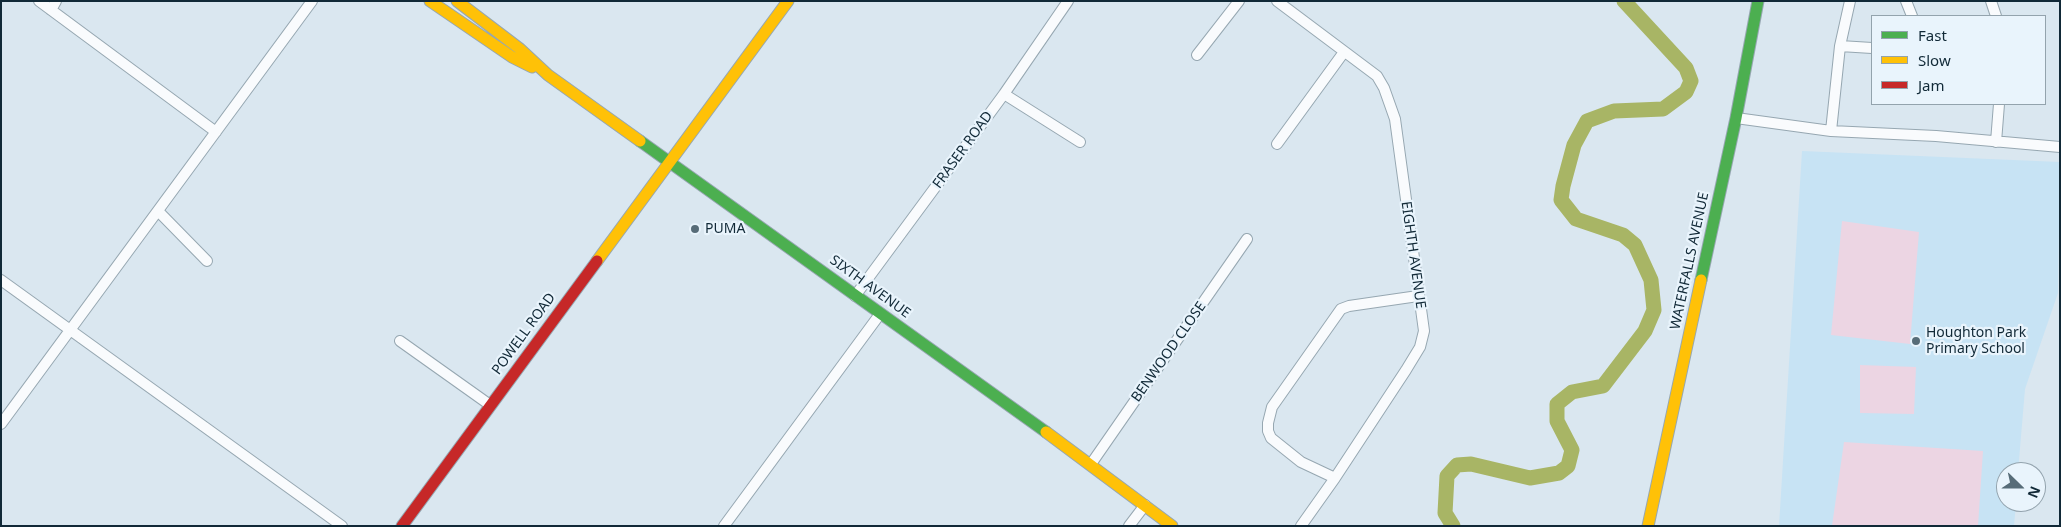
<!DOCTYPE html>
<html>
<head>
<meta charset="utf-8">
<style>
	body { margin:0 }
	#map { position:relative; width:2061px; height:527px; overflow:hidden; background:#dae7f0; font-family:"Noto Sans",sans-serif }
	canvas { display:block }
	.frame { position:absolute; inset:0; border:2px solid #112937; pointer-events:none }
	.legend { position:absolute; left:1871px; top:15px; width:175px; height:90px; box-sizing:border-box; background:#e9f4fc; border:1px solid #93a3ad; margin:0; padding:6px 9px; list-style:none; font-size:15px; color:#112937 }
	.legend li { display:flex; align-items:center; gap:10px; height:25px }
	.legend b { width:25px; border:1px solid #93a3ad }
	.north { position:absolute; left:1996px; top:462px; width:50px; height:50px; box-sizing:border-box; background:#e9f4fc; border:1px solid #93a3ad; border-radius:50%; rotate:112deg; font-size:14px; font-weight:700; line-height:20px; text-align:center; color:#112937 }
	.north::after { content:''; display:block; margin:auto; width:18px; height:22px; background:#576c78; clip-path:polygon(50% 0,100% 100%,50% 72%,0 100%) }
</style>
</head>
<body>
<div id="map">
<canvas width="2061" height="527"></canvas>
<div class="frame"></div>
<ul class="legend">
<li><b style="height:6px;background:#4caf50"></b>Fast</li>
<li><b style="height:6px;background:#ffc107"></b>Slow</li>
<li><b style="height:6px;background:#c62828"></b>Jam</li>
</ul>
<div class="north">N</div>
</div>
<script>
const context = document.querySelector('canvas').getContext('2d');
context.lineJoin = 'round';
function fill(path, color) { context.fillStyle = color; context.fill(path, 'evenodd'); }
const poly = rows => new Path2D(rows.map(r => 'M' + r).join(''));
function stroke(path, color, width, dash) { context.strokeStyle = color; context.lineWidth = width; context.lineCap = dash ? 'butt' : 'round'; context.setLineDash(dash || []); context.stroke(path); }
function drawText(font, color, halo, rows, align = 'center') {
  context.font = font + ' "Noto Sans",sans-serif'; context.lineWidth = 4.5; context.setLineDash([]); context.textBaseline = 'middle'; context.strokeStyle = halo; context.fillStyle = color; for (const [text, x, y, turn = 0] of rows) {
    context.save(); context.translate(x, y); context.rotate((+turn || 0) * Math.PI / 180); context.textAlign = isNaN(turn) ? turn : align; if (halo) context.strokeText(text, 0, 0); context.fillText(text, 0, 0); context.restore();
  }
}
fill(poly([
	[1802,151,2060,162,2058,293,2025,389,2018,472,2006,472,2006,502,2016,502,2014,526,1779,526]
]), '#c7e3f4');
fill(poly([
	[1842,221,1919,232,1910,344,1831,335],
	[1860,365,1916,367,1914,414,1860,413],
	[1844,442,1983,451,1978,526,1832,526]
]), '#ecd5e3');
stroke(poly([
	[1453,526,1445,513,1447,476,1457,465,1471,464,1530,478,1559,473,1568,466,1572,450,1557,421,1557,404,1572,392,1603,386,1645,331,1654,310,1651,280,1635,245,1623,235,1576,219,1561,200,1563,186,1574,145,1587,121,1614,111,1663,109,1686,92,1691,81,1686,68,1624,1]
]), '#a8b565', 15);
const street = poly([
	[39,1,216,132],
	[1277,1,1377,76,1384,88,1395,119,1424,331,1420,347,1406,370,1335,478,1301,526],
	[1906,1,1912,16],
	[1991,1,1996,16],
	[51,10,56,1],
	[1840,46,1872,48],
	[1197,55,1239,1],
	[1004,94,1080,142],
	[1736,118,1831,131,1936,136,2060,147],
	[1831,131,1840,46,1850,1],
	[1996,142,1999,104],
	[1277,144,1344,52],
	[158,211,207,261],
	[1,280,342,526],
	[855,296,1004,94,1068,1],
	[400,341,490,405],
	[1,424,312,1],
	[1091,464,1247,239],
	[1335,478,1301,462,1271,438,1268,431,1268,423,1272,407,1341,309,1349,306,1418,296],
	[724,526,880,314],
	[1129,526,1145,505]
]);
const fast = poly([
	[640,141,1046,432],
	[1701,280,1736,118,1758,1]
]);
const slow = poly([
	[430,1,512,57,532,67],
	[457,1,520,49,548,75,640,141],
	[597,261,788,1],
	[1046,432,1172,526],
	[1648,526,1701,280]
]);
const jam = poly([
	[402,526,597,261]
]);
stroke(street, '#96a7b1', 12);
stroke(fast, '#96a7b1', 13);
stroke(slow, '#96a7b1', 13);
stroke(jam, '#96a7b1', 13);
stroke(street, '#f9fbfd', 10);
stroke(fast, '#4caf50', 11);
stroke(slow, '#ffc107', 11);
stroke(jam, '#c62828', 11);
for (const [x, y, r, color] of [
	[695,229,5,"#576c78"],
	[1916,341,5,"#576c78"]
]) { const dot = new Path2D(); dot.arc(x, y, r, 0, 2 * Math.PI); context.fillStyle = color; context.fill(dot); stroke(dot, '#e9f4fc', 2); }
drawText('14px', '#112937', '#e9f4fc', [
	["FRASER ROAD",963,150,-54],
	["EIGHTH AVENUE",1413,255,82],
	["WATERFALLS AVENUE",1690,261,-78],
	["SIXTH AVENUE",870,287,36],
	["POWELL ROAD",524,334,-54],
	["BENWOOD CLOSE",1169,352,-55]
]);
drawText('14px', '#112937', '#e9f4fc', [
	["PUMA",705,229],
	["Houghton Park",1926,333],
	["Primary School",1926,349]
], 'left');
</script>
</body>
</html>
